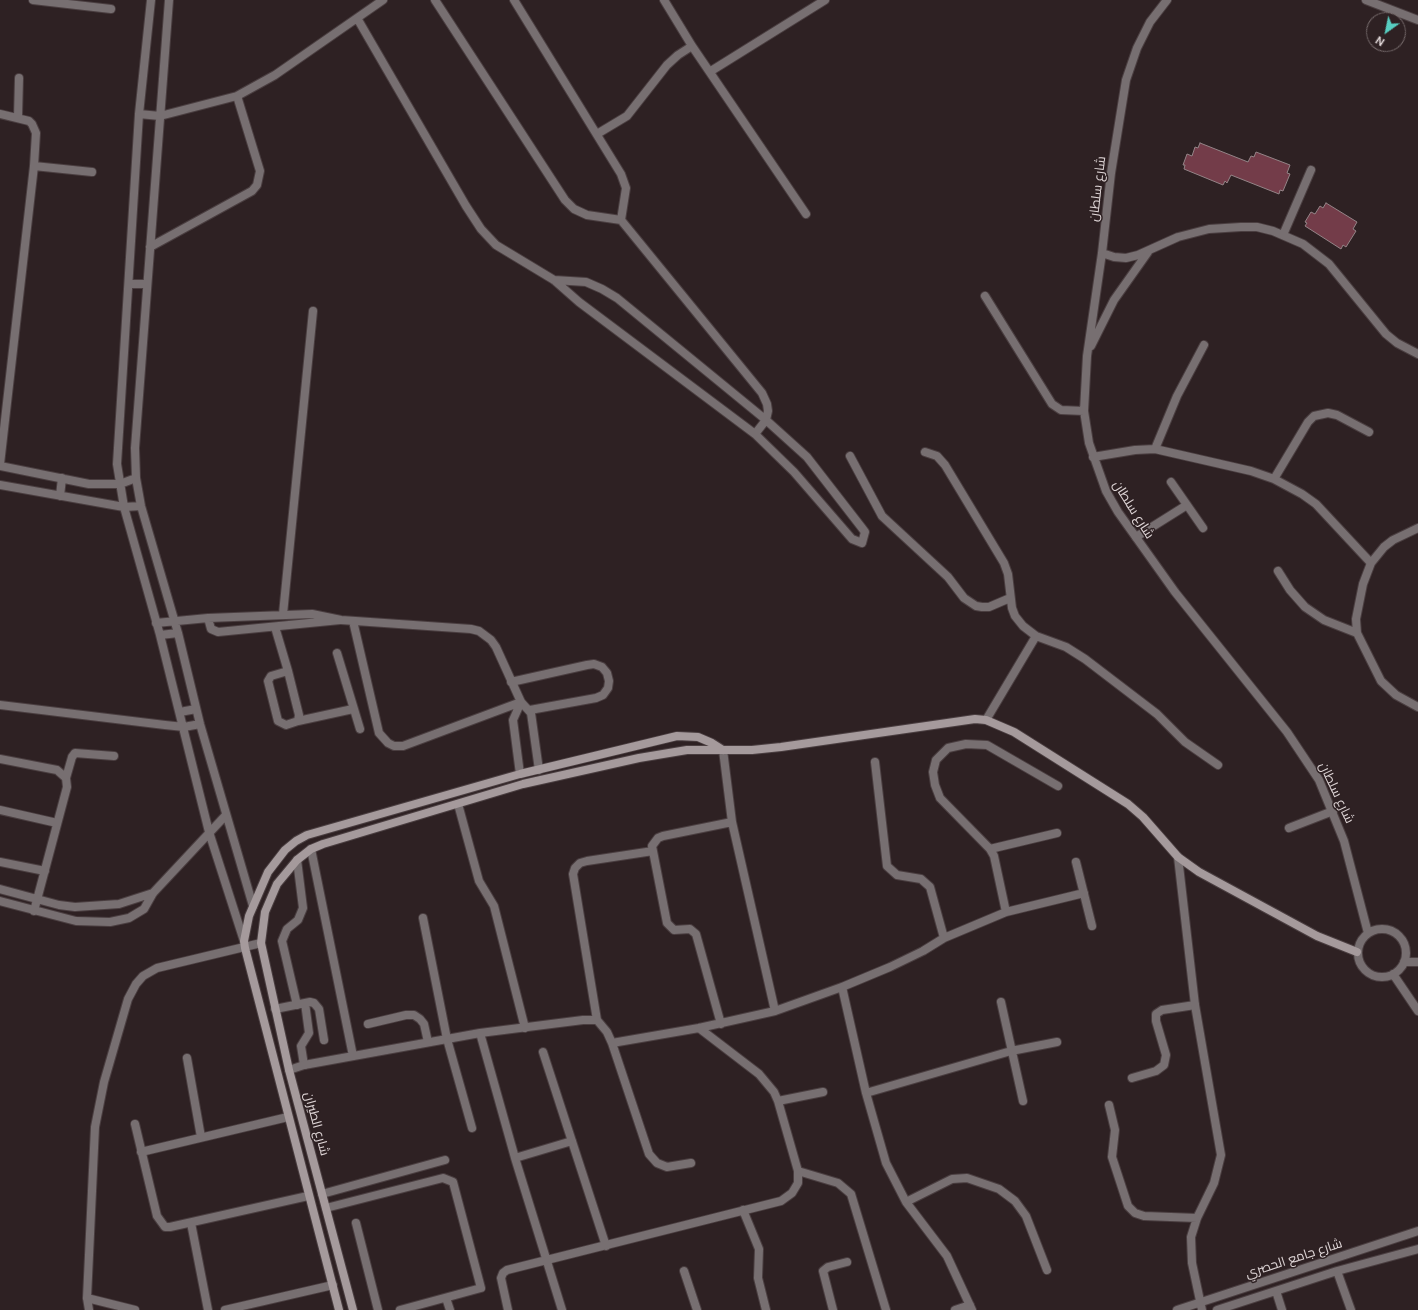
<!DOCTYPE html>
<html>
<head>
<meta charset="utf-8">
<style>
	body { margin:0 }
	#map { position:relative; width:1418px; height:1310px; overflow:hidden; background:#2e2123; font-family:"DM Sans",sans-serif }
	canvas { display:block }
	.north { position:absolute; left:1366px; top:12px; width:40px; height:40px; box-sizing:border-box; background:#2e2123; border:1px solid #756a6b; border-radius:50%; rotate:213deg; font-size:11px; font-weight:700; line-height:16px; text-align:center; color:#e0d7d8 }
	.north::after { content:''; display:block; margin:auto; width:14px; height:18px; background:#57cec1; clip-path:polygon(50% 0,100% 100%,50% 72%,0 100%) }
</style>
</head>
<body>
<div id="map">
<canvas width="1418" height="1310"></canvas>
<div class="north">N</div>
</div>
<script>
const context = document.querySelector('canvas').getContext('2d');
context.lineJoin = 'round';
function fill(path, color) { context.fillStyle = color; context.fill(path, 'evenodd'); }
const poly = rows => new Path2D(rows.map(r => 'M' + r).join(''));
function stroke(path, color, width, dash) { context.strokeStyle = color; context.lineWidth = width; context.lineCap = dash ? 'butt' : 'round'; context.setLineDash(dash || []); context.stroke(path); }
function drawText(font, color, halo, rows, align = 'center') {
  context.font = font + ' "DM Sans",Cairo,sans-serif'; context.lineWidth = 3; context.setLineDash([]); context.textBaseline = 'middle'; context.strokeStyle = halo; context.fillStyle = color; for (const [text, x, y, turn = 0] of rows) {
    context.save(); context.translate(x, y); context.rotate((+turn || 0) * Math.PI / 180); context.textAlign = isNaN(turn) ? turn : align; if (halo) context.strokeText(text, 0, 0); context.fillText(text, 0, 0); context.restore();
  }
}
const building = poly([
	[1200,143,1248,162,1251,156,1254,157,1256,152,1290,165,1287,173,1290,174,1283,191,1280,190,1279,194,1231,175,1227,183,1225,181,1223,185,1184,169,1185,165,1183,165,1187,154,1192,156,1195,147,1198,148,1200,143],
	[1326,203,1357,222,1353,229,1356,231,1346,247,1343,245,1341,249,1305,226,1307,223,1305,222,1311,212,1315,214,1320,206,1323,208,1326,203]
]);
fill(building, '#733c49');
stroke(building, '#948487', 1);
const lane = poly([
	[33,0,111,9],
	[151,0,139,114,117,464,124,507,160,635,209,832,244,941],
	[169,0,135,448,136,478,141,506,178,633,200,724,253,906],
	[435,0,565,200,574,209,587,215,621,220,762,393,767,404,768,411,766,420,755,434],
	[514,0,621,174,626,188,621,220],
	[664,0,692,46,806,214],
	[357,18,466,206,481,229,496,245,554,280,579,302,755,434,794,472,852,539,862,543,865,532,862,528,807,457,766,420,617,298,602,289,586,282,554,280],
	[711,71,825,0],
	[0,114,29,121,32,124,36,133,34,166,0,464],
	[139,114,160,116,237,96,275,75,383,0],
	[18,117,19,78],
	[597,134,627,116,667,65,678,55,692,46],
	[34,166,92,172],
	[150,247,252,191,257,185,260,171,237,96],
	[129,284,147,284],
	[0,466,89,484,120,484,136,478],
	[1171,482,1203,528],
	[0,485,124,507,141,506],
	[60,496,62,478],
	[1136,537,1187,505],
	[283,614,313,311],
	[208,618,211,629,218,632,340,620],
	[353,621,379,733,388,743,394,746,403,746,521,702],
	[156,623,208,618,312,614,341,620,471,629,479,631,491,640,496,647,521,702,531,713,539,770],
	[275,627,288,671,299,715,298,721,286,725,278,721,268,681,271,676,288,671],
	[160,635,178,633],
	[337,653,360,729],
	[511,682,587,665,594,664,602,667,607,673,609,681,608,688,603,695,596,698,530,710],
	[0,705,165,725,184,727,200,724],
	[180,712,196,709],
	[298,721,353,709],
	[0,759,57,770,66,778,67,787,34,911],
	[520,774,513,720,521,702],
	[66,778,72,757,75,753,114,756],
	[0,810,57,823],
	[1289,828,1333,811],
	[297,860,303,908,298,920,287,929,282,941,297,1005],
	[0,862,45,871],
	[0,889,59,905,75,907,119,904,153,893],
	[0,901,76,921,110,922,129,918,144,909,153,893,226,815],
	[275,1009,310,1002,314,1003,319,1009,324,1040],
	[368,1024,406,1015,414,1015,420,1019,424,1024,428,1042],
	[304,1065,301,1046,309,1033,305,1003],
	[1132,1078,1156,1071,1164,1065,1166,1055,1156,1021,1156,1014,1162,1010,1195,1005],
	[322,1194,445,1160],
	[326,1208,443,1178,453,1182,481,1288,400,1310],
	[356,1223,378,1310],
	[446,1298,450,1310]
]);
const street = poly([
	[1167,0,1150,22,1137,48,1126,80,1111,173,1102,253,1087,356,1084,411,1089,443,1106,491,1118,512,1175,592,1287,732,1319,780,1344,841,1368,933],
	[1366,0,1418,20],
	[1283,235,1311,170],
	[1102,253,1114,257,1126,258,1138,255,1178,237,1209,229,1241,227,1257,227,1273,231,1303,244,1329,264,1386,334,1397,343,1418,354],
	[985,296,1052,404,1061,410,1084,411],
	[1091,346,1114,300,1148,252],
	[1155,449,1177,396,1204,345],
	[925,452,937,456,945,465,1004,563,1008,574,1012,608,1015,616,1023,626,1036,636,1066,647,1085,659,1157,714,1185,742,1218,765],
	[850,456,882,516,948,577,964,598,976,606,982,607,989,607,1010,598],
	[1093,457,1135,450,1155,449,1251,471,1274,479,1302,494,1316,504,1371,563],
	[1274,479,1308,422,1314,416,1328,413,1337,415,1369,432],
	[1418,528,1393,540,1384,547,1371,563,1363,584,1356,619,1357,633,1381,681,1396,695,1418,707],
	[1278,571,1290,590,1305,607,1324,620,1357,633],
	[986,720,1036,636],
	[723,750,732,822,775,1011],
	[875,762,887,866,897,875,921,879,930,887,944,938],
	[458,804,479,881,494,906,525,1028],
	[311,849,353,1056],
	[990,849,1057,833],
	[1178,857,1195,1005,1221,1155,1214,1183,1197,1218,1191,1237,1192,1263,1202,1310],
	[1076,862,1092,926],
	[1006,912,994,856,990,849,940,798,935,785,933,772,936,760,948,748,966,744,987,745,1058,786],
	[423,918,447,1039,472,1128],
	'1358 953a24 24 0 1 1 48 0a24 24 0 1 1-48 0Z',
	[1404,962,1418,962],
	[1393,974,1418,1011],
	[842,987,866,1093,886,1163,906,1202,947,1256,972,1310],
	[1001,1002,1023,1101],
	[597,1020,573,874,575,868,580,863,587,861,653,851],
	[721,1024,696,934,690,929,674,930,667,923,652,846,658,838,663,836,732,822],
	[480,1033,515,1158,562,1310],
	[612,1043,699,1028,775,1011,842,987,890,967,923,951,944,938,1006,912,1084,893],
	[543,1052,606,1246],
	[187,1058,201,1137],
	[289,1070,304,1065,480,1033,583,1020,597,1020,607,1032,612,1043,649,1154,657,1163,667,1167,691,1163],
	[866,1093,1011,1051,1057,1042],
	[778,1101,823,1092],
	[1109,1105,1115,1130,1112,1157,1128,1206,1135,1213,1144,1216,1197,1218],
	[135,1124,157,1216,165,1227,170,1227,308,1196],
	[141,1152,288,1117],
	[515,1158,572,1141],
	[798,1171,838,1183,851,1194,886,1310],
	[906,1202,952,1179,967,1178,999,1189,1015,1201,1026,1216,1047,1270],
	[743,1210,759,1249,758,1278,766,1310],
	[191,1223,208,1310],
	[684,1271,697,1310],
	[1337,1271,1351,1310],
	[1276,1291,1282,1310],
	[87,1298,135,1310],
	[89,1310,87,1298,95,1127,104,1082,128,999,136,984,143,976,157,968,261,943],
	[225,1310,333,1285],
	[508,1310,501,1278,503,1273,507,1270,781,1201,792,1193,798,1183,798,1171,778,1101,774,1092,759,1074,699,1028],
	[833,1310,823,1271,828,1267,847,1262],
	[955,1310,970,1305],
	[1177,1310,1418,1231],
	[1217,1310,1337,1271,1418,1249]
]);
const secondary = poly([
	[339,1310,245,948,244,941,249,916,268,872,285,850,296,841,307,835,520,774,677,736,698,737,712,743,723,750],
	[353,1310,289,1070,261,943,265,912,277,884,297,860,311,849,323,844,523,784,639,758,687,750,752,750,781,747,975,719,986,720,1014,732,1128,804,1143,817,1178,857,1199,872,1317,936,1357,952]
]);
stroke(lane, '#4a3e40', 10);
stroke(street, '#4a3e40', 10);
stroke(secondary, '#4a3e40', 10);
stroke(lane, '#776f71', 8);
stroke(street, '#776f71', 8);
stroke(secondary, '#a59a9c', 8);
drawText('13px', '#e0d7d8', '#2e2123', [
	["شارع سلطان",1098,189,-83],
	["شارع سلطان",1133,510,58],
	["شارع سلطان",1336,793,65],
	["شارع الطيران",316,1124,75],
	["شارع جامع الحصري",1294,1259,-18]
]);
</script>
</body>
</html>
